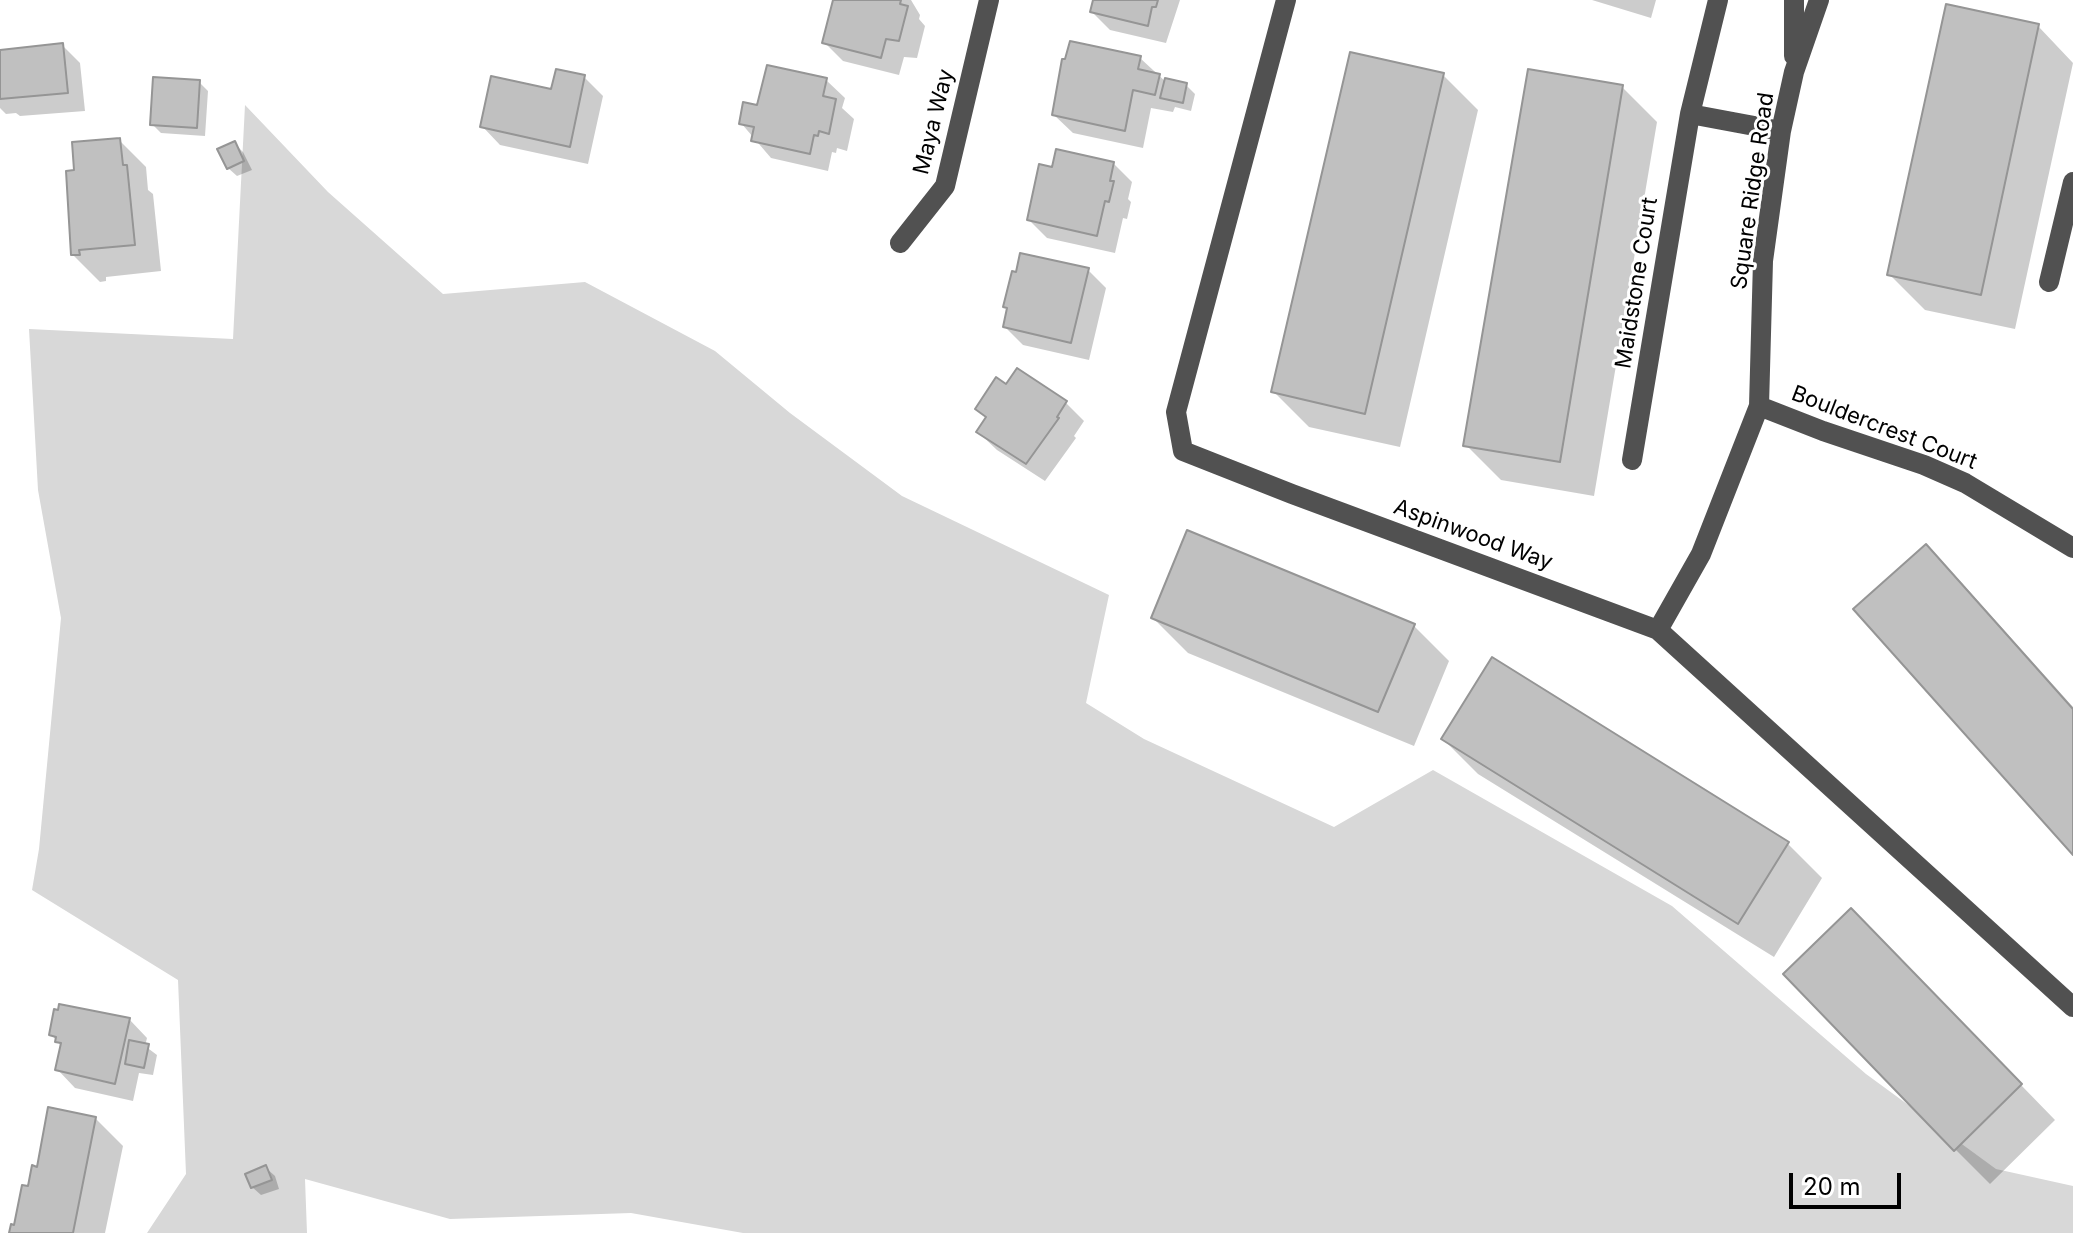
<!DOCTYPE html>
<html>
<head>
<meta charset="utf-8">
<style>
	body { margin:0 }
	#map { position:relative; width:2073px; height:1233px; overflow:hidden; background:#fff; font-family:Inter,sans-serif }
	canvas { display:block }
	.scale { position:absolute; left:1789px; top:1173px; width:112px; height:36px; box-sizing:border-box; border:4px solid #000; border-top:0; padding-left:10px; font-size:24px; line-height:28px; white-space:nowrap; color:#000; -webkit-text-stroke:6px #fff; paint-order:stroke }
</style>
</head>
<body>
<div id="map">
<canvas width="2073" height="1233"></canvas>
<div class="scale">20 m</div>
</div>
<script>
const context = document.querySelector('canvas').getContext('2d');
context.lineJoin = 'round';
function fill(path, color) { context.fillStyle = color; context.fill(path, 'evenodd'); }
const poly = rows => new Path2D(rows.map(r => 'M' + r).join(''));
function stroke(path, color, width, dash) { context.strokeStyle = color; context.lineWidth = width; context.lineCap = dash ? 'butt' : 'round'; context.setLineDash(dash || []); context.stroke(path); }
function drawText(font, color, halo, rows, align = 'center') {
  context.font = font + ' Inter,sans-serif'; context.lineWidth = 6; context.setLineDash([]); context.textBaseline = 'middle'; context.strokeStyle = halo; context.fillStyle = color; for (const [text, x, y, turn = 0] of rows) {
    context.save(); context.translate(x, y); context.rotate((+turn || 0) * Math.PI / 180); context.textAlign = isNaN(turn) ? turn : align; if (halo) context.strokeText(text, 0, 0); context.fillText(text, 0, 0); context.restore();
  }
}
fill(poly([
	[245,105,328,192,443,294,585,282,715,351,790,413,902,496,1109,595,1086,703,1144,739,1334,827,1433,770,1672,906,1866,1074,1996,1169,2073,1186,2073,1233,743,1233,631,1213,450,1219,305,1179,307,1233,147,1233,186,1174,178,980,32,890,39,849,61,618,38,490,29,329,233,339]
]), '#d8d8d8');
fill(poly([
	[835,0,911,0,920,15,919,19,925,26,917,58,904,57,899,75,843,61,824,42],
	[1093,0,1180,0,1166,43,1110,30,1092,12],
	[1592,0,1656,0,1651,18],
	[2038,26,2073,63,2015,329,1925,310,1890,275],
	[62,45,80,63,85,111,20,116,16,113,6,114,0,108,0,52],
	[1140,58,1166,82,1186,85,1195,94,1191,111,1175,107,1173,112,1151,108,1143,148,1073,133,1054,115],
	[1443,75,1478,110,1400,447,1309,427,1274,392],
	[584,77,603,96,588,164,500,145,482,126],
	[826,80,845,98,842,108,854,119,847,151,837,148,836,153,832,152,828,171,771,158,741,123,759,107],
	[199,82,208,91,205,136,161,133,152,124],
	[1622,87,1657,122,1594,496,1501,480,1466,445],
	[119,140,146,167,148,190,153,194,161,271,106,277,106,281,100,282,73,255,77,172],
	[234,143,243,152,252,170,237,176,228,168],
	[1113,163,1132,182,1128,199,1131,202,1127,219,1123,218,1115,253,1047,238,1029,220,1054,170],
	[1088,270,1106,288,1089,360,1023,345,1005,327],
	[1007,387,1066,403,1084,421,1074,436,1076,438,1045,481,997,450,978,432],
	[1926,547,1961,582,2073,707,2073,852],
	[1153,618,1414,626,1449,661,1414,746,1188,653],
	[1443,739,1787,843,1822,878,1774,957,1478,774],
	[1886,946,2055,1120,1990,1184,1955,1149],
	[129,1019,147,1038,145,1046,157,1055,153,1075,139,1073,133,1101,75,1088,57,1069,62,1047,51,1034],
	[95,1118,123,1146,105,1233,11,1233,16,1227,38,1169],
	[266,1168,275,1176,279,1189,261,1195,252,1187]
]), '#0003');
const building = poly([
	[833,0,901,0,900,4,908,6,899,41,886,39,881,58,822,43,833,0],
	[1093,0,1158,0,1156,7,1152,7,1148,26,1090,12,1093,0],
	[1946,4,2039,24,1981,295,1887,275,1946,4],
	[1070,41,1141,56,1138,69,1160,74,1155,95,1133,90,1125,131,1052,115,1062,59,1065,59,1070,41],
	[63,43,68,93,0,99,0,50,63,43],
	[1350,52,1444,73,1365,414,1271,392,1350,52],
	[767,65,827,78,823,96,836,99,829,134,819,131,818,136,814,135,810,154,751,141,754,127,739,124,743,102,757,105,767,65],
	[556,69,585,75,570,147,480,127,491,76,551,89,556,69],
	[1528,69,1623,85,1560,462,1463,446,1528,69],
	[153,77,200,80,197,128,150,125,153,77],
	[1165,78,1187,83,1183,103,1160,98,1165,78],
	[120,138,123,165,127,165,135,245,79,250,80,255,71,255,66,171,74,170,72,142,120,138],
	[235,141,244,161,227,169,217,149,235,141],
	[1056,149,1114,162,1110,181,1114,181,1109,202,1105,201,1097,236,1027,220,1039,164,1052,167,1056,149],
	[1020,253,1089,268,1071,343,1003,327,1007,308,1003,307,1012,271,1016,272,1020,253],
	[1017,368,1067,401,1057,417,1059,418,1026,464,976,432,986,417,975,409,996,377,1006,384,1017,368],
	[1187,530,1415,624,1378,712,1151,618,1187,530],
	[1926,544,2073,709,2073,855,1853,609,1926,544],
	[1492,657,1789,842,1738,924,1441,739,1492,657],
	[1851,908,2022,1084,1954,1151,1783,974,1851,908],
	[59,1004,130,1018,115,1084,55,1070,61,1043,55,1042,56,1037,49,1035,54,1009,58,1010,59,1004],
	[129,1040,149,1044,144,1068,125,1064,129,1040],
	[48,1107,96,1117,73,1233,9,1233,11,1224,14,1225,22,1185,28,1186,32,1165,37,1167,48,1107],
	[266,1165,272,1180,251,1188,245,1174,266,1165]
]);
fill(building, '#c0c0c0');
stroke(building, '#959595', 2);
stroke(poly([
	[1286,0,1176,412,1183,451,1292,494,1658,630,2073,1007],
	[1794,56,1794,0],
	[1690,114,1781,131],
	[900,243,945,186,989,0],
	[2049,282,2073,182],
	[1759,406,1823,431,1924,465,1965,483,2073,548],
	[1632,460,1690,114,1718,0],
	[1658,630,1701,554,1759,406,1763,261,1781,131,1794,72,1819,0]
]), '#515151', 20);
drawText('22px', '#000', '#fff', [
	["Maya Way",934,122,-76],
	["Square Ridge Road",1753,191,-82],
	["Maidstone Court",1637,283,-81],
	["Bouldercrest Court",1884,428,21],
	["Aspinwood Way",1473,535,20]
]);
</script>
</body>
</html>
